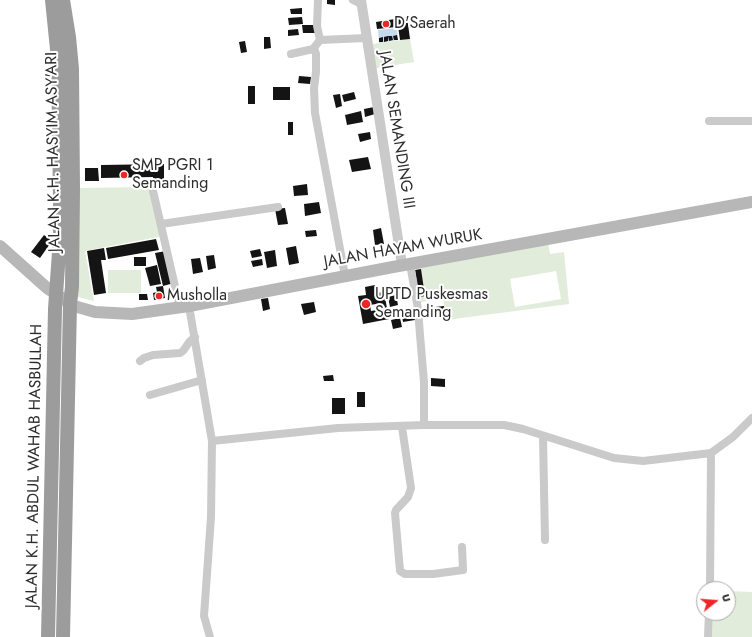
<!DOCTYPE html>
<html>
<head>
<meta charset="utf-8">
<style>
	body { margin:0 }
	#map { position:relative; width:752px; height:637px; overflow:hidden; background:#fff; font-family:Jost,sans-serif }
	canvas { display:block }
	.north { position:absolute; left:696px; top:581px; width:40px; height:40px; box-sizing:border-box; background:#fff; border:1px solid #ababab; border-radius:50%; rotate:73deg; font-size:11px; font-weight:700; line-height:16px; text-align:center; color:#2d2d2d }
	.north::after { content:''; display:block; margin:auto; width:14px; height:18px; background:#ee2625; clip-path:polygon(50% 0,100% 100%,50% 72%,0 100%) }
</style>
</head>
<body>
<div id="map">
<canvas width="752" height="637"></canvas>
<div class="north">U</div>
</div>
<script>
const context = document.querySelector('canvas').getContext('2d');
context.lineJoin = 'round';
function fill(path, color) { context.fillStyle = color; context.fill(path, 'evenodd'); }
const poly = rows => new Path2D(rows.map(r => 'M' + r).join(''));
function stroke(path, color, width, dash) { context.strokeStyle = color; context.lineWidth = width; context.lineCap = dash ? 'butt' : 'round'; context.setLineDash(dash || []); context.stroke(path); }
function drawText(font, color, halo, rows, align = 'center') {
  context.font = font + ' Jost,sans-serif'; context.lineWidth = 4; context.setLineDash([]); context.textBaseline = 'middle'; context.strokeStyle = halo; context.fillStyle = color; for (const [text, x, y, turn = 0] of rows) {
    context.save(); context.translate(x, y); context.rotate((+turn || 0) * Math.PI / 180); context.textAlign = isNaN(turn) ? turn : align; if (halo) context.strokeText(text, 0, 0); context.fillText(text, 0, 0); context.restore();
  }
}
fill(poly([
	[410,39,414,62,376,68,372,44],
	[150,187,163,236,85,251,94,301,78,297,79,188],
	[548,242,550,254,564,252,569,304,446,320,443,299,421,302,416,265],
	[556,271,561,299,515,307,510,279],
	[108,270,141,270,141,293,108,293],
	[728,591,752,592,752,637,712,637,713,613,728,613]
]), '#e2ecda');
fill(poly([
	[397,28,398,40,379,43,378,30]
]), '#c5daed');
fill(poly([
	[327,0,335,0,335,5,327,4],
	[302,8,302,14,291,14,290,9],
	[302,17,303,24,289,25,288,18],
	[407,17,410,39,400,40,397,19],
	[395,19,396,27,377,29,376,22],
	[302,25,314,25,315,33,303,33],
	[298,29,299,35,288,36,288,30],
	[397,35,398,40,394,40,393,36],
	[388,36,392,36,393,40,389,41],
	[388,36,388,41,384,42,384,37],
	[264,37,270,37,271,48,264,49],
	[383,37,383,42,379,42,379,38],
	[245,41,247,52,241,53,239,42],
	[299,76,311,77,310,84,298,83],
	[248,86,255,86,255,104,248,104],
	[273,87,290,87,290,100,273,100],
	[354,92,356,99,344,102,342,95],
	[340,94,342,106,336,108,333,95],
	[374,107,375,114,365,117,364,109],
	[361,111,363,122,347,125,345,115],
	[288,122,293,122,293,135,288,135],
	[370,132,371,139,360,142,358,134],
	[368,157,371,169,352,172,349,160],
	[164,164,164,186,153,186,153,177,101,178,101,165],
	[85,168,98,168,99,181,85,181],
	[307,184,308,195,294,196,293,186],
	[319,202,321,213,305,216,304,204],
	[285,208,288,224,278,225,275,209],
	[381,228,384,244,375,245,373,230],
	[316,230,317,236,306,237,305,231],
	[44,235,52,241,40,258,31,252],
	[156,239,159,250,108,259,106,248],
	[296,246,299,263,289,265,286,248],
	[104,248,106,260,101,260,106,293,94,295,87,251],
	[260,249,262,256,252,258,250,251],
	[275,250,277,266,267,268,264,252],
	[166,251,174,283,163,286,155,253],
	[214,255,216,268,208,270,206,256],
	[134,257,146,257,146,266,134,266],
	[200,258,203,272,193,274,191,259],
	[262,259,263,265,253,267,251,261],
	[157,265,161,284,150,286,145,268],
	[421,269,425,296,419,297,415,270],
	[375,285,376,293,384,292,389,319,363,324,358,296,366,295,365,287],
	[376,304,377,310,371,311,370,305],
	[163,286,165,298,154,300,153,293,157,292,156,287],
	[139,294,147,294,148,300,139,300],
	[396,295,398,305,390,307,388,297],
	[268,298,270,309,263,311,261,299],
	[314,302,316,312,304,315,301,304],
	[444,306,445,315,428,317,426,308],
	[414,314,415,320,403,322,402,316],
	[400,318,402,327,393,329,391,320],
	[333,375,334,381,324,381,323,376],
	[431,378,445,379,445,387,431,386],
	[357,392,365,392,365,407,357,407],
	[332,398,345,398,345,414,332,414]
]), '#141414');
stroke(poly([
	[353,0,361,4],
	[320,40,366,38],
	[314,48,316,54,316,72,314,88,315,113,345,276],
	[291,54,313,49,320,40,317,26,318,0],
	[709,121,752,121],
	[153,191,180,308],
	[161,224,278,207],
	[410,264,418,309,420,335,424,382,424,425],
	[189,306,212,441,338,428,424,425,504,425,523,429,614,458,643,461,711,453,733,437,752,418],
	[140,361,144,358,153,355,180,353,183,351,190,341,195,337],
	[150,395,202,380],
	[402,427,411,488,408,497,396,510,395,513,400,571,405,574,433,574,463,570,462,547],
	[543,436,545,540],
	[710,589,711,453],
	[210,637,204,616,211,517,212,441],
	[708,637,709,613]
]), '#cacaca', 8);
stroke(poly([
	[361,0,402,265]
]), '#cacaca', 10);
stroke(poly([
	[0,246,47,288,74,306,95,312,132,314,189,306,393,267,752,202]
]), '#b7b7b7', 12);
stroke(poly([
	[48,637,55,309,60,238,60,199,58,59,52,0],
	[63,637,70,304,72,287,73,188,72,69,69,37,63,0]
]), '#9c9c9c', 14);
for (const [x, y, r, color] of [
	[386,24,4,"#ee2625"],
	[124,175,4,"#ee2625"],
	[159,296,4,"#ee2625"],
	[366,304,5,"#ee2625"]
]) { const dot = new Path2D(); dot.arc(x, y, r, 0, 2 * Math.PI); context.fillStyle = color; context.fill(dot); stroke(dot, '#fff', 1.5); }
drawText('16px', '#2d2d2d', '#fff', [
	["D'Saerah",394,24],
	["SMP PGRI 1",132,166],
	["Semanding",132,184],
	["UPTD Puskesmas",375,295],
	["Semanding",375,313],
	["Musholla",167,296]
], 'left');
drawText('16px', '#2d2d2d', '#fff', [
	["JALAN SEMANDING III",396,130,81],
	["JALAN K.H. HASYIM ASY'ARI",54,152,-91],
	["JALAN HAYAM WURUK",403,249,-10],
	["JALAN K.H. ABDUL WAHAB HASBULLAH",35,466,-89]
]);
</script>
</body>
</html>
